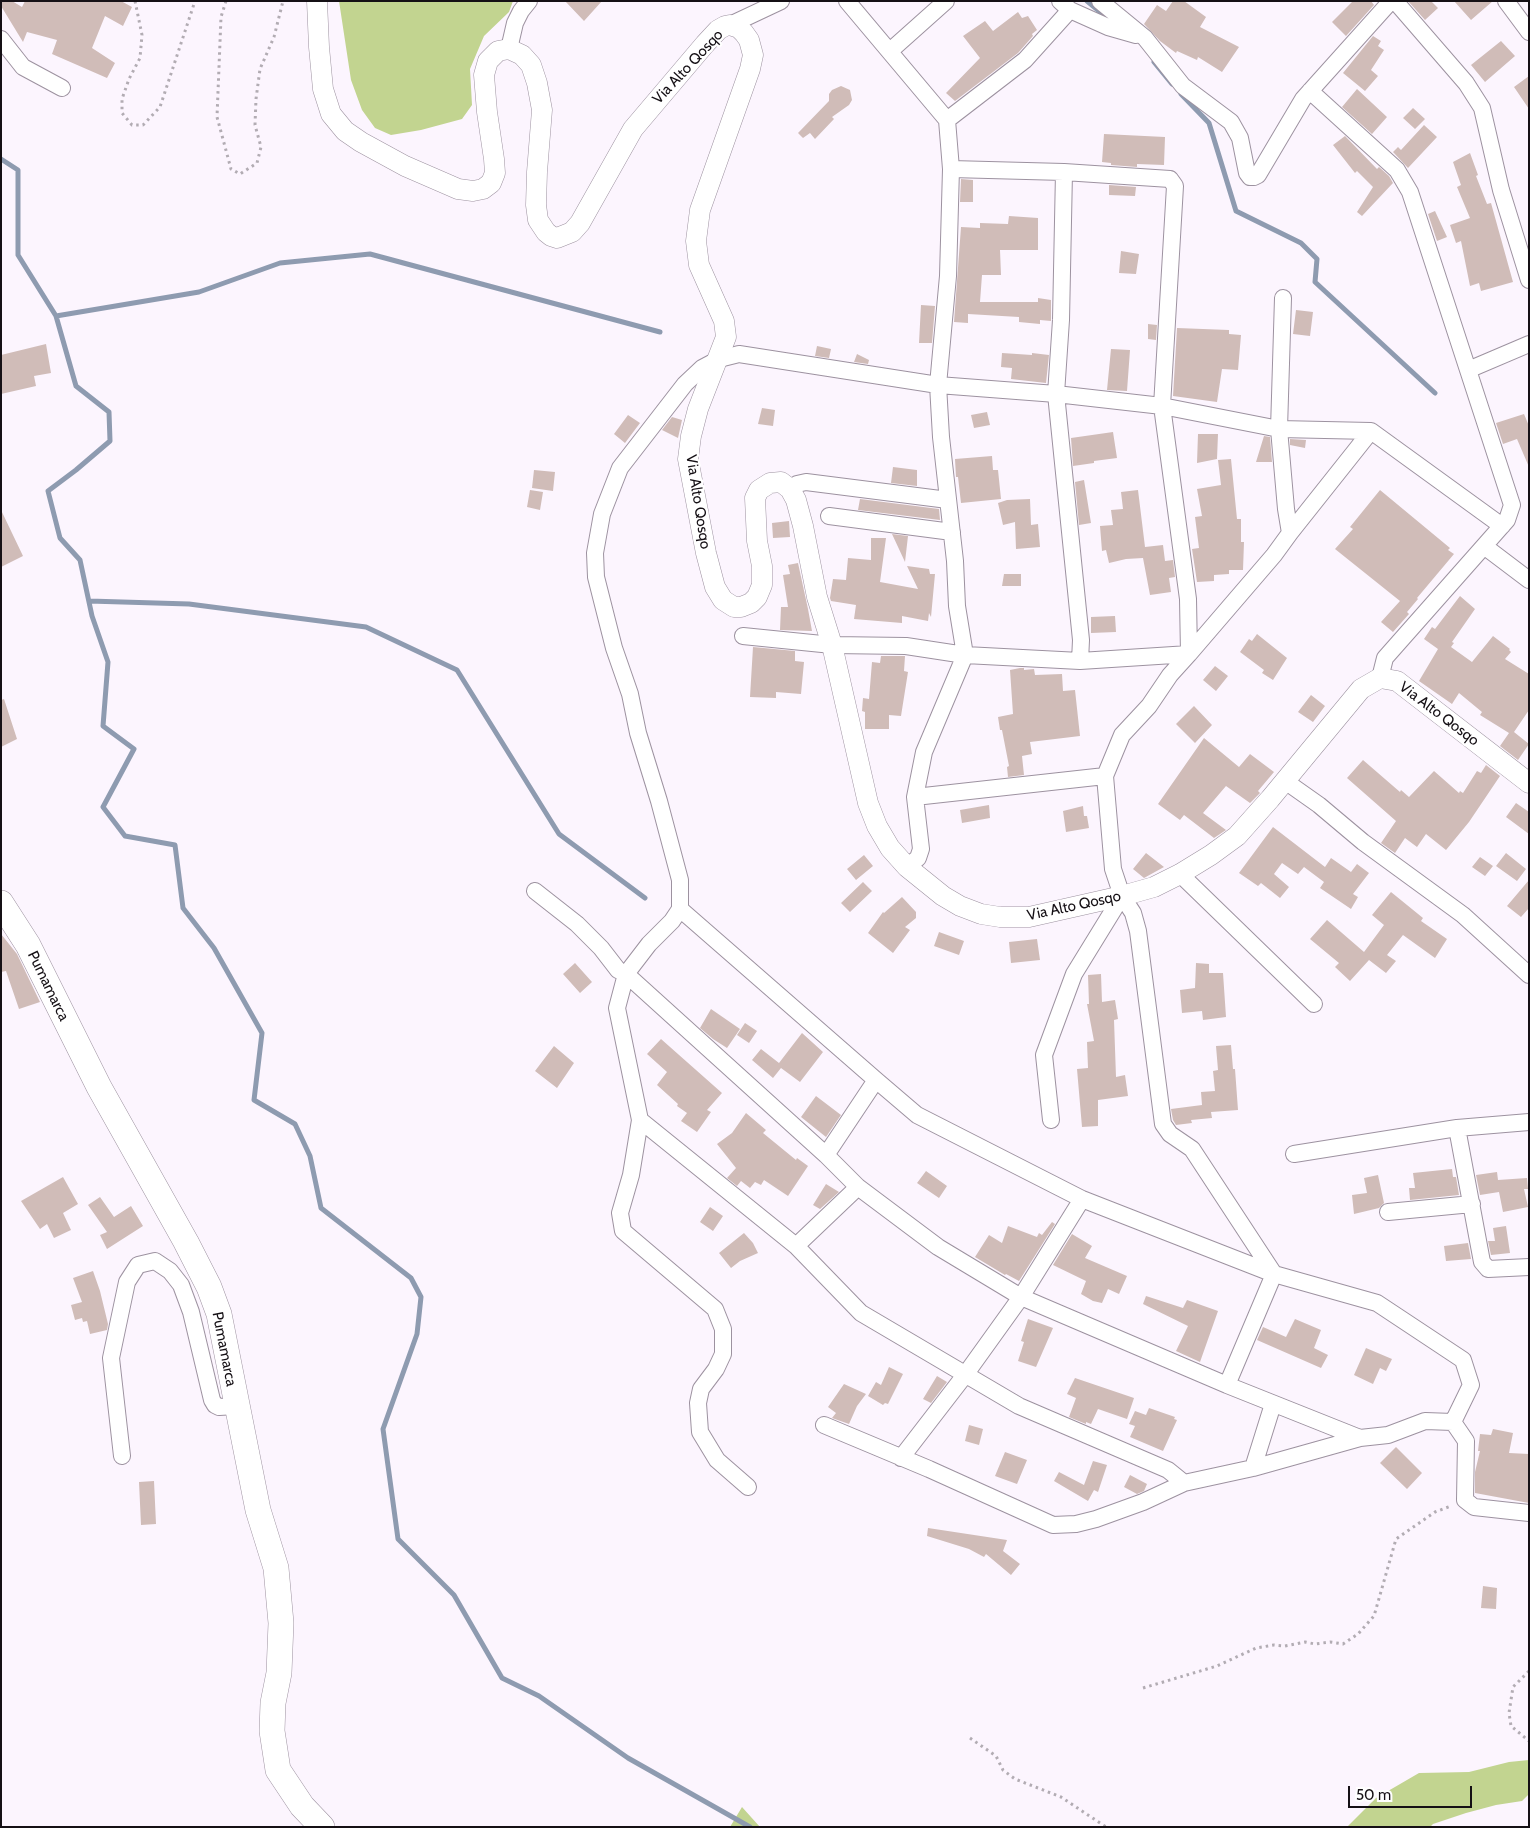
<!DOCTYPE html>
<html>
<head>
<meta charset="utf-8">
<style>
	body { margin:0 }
	#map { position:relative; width:1530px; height:1828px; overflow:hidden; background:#fcf5fe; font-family:Cabin,sans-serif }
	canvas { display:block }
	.frame { position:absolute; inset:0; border:2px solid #151015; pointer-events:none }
	.scale { position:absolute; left:1348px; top:1786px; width:124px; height:22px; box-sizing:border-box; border:2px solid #151015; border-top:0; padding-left:6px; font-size:15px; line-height:18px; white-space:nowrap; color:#151015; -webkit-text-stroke:4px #fff; paint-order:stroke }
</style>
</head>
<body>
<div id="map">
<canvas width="1530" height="1828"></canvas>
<div class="frame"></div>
<div class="scale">50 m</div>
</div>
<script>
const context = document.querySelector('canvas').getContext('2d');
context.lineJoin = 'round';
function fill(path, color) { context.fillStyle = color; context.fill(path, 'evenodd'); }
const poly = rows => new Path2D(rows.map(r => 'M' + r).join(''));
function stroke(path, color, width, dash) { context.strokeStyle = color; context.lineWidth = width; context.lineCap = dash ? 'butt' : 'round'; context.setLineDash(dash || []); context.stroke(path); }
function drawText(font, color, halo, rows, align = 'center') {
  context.font = font + ' Cabin,sans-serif'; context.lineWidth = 4.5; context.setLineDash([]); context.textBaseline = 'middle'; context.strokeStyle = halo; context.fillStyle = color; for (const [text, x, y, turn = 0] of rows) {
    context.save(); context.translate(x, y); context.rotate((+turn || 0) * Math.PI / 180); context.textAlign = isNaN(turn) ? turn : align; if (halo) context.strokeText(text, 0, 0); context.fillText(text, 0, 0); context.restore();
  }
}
fill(poly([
	[339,1,513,1,509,12,484,36,470,69,472,105,462,119,421,130,391,135,375,128,362,110,351,80],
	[1529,1760,1529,1794,1522,1801,1496,1805,1466,1813,1433,1824,1430,1827,1347,1827,1376,1798,1419,1773,1469,1772,1509,1762],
	[742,1807,760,1827,730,1827]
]), '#c2d490');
stroke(poly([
	[1087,1,1110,20],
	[1154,62,1172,84],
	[1181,94,1209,123,1236,211,1301,243,1317,259,1315,282,1435,393],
	[1,159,18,170,18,255,56,316,76,386,109,412,110,441,76,470,48,491,60,538,80,560,92,616,108,662,103,726,134,749,103,807,125,836,175,845,183,908,214,948,262,1033,254,1100,295,1124,310,1156,321,1208,411,1278,421,1297,417,1334,383,1429,398,1539,454,1595,502,1678,539,1696,628,1758,750,1827],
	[56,316,199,292,280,263,370,254,660,332],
	[89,601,189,604,366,627,457,670,559,834,645,898]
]), '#8e9bb0', 5);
fill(poly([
	[1,1,12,1,22,7,25,1,121,1,132,7,123,26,105,16,92,48,115,63,107,78,52,54,57,40,27,32,23,42,1,6],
	[565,1,602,1,584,21],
	[1173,1,1184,1,1206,17,1200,27,1239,47,1222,72,1198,57,1197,60,1177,51,1176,53,1160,41,1144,24,1157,5,1166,11],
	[1353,1,1371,1,1374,5,1346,36,1332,22],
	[1408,1,1431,1,1438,8,1425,20],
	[1454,1,1493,1,1471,20],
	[1018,12,1022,18,1028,16,1037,30,1032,34,1033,36,1018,53,955,101,946,93,980,58,963,36,985,21,993,31],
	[1373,36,1381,41,1378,46,1384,50,1371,70,1378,76,1365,91,1343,73],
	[1501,41,1515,56,1485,82,1471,65],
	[1529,76,1529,109,1514,87],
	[841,86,850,90,852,100,849,105,832,117,834,119,815,139,810,133,803,138,798,133,829,101,829,94,832,90],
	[1357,89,1387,117,1372,134,1342,107],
	[1413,108,1425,119,1415,129,1403,118],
	[1424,125,1437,137,1408,168,1393,152,1398,147,1401,150],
	[1104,134,1165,137,1164,165,1137,164,1137,167,1111,165,1111,163,1102,162],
	[1345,136,1377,169,1379,167,1389,176,1393,183,1362,216,1357,212,1373,187,1357,171,1355,173,1333,145],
	[1470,153,1478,175,1476,176,1487,204,1491,203,1513,282,1481,291,1479,283,1470,286,1461,241,1456,243,1450,225,1470,218,1457,187,1461,185,1453,162],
	[961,179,973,180,973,202,960,202],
	[1109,185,1136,187,1135,196,1109,195],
	[1435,211,1447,237,1437,241,1428,214],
	[1009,216,1038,218,1038,250,1000,250,1001,275,982,275,980,302,1038,302,1038,298,1051,300,1051,321,1040,320,1040,324,1019,322,1019,317,968,314,968,323,954,322,961,227,980,228,980,223,1008,224],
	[1121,251,1139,254,1136,274,1119,273],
	[921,305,935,306,932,343,919,343],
	[1296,310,1313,312,1310,336,1293,334],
	[1148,324,1157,325,1156,340,1148,339],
	[1177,328,1229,330,1229,334,1241,335,1238,370,1222,369,1217,402,1173,396],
	[46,344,51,373,34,376,36,386,1,394,1,355],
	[817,346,831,349,829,358,815,356],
	[1111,349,1130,350,1127,391,1107,390],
	[1002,353,1032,355,1032,353,1049,355,1046,383,1011,379,1012,368,1001,367],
	[857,354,869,360,868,364,854,362],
	[762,408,775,410,773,426,758,424],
	[987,412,990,425,974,428,971,415],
	[1524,414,1529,426,1529,467,1517,439,1503,444,1496,423],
	[628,415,640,423,625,443,614,434],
	[672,417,682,420,678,438,662,430],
	[1113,432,1117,458,1094,461,1094,463,1073,466,1071,438],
	[1198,434,1218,434,1217,459,1197,463],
	[1264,436,1270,437,1272,462,1256,462],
	[1290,439,1306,440,1305,448,1290,445],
	[992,456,993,470,998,470,1001,499,961,503,958,477,956,477,955,459],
	[1231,459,1237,519,1241,519,1241,542,1244,542,1243,570,1229,570,1229,574,1214,575,1214,581,1197,582,1192,549,1199,548,1195,517,1202,516,1197,489,1221,485,1218,460],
	[893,467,917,470,917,486,891,483],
	[534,470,555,472,553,491,532,488],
	[1084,480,1091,523,1079,525,1075,482],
	[530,490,543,492,540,510,527,507],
	[1138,490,1145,547,1163,545,1165,561,1173,560,1175,577,1169,578,1171,592,1150,595,1143,558,1126,559,1109,563,1106,550,1102,551,1100,526,1113,525,1111,510,1123,509,1121,492],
	[1380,490,1450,548,1448,550,1454,554,1417,598,1418,599,1407,612,1409,614,1393,632,1381,622,1400,601,1335,549,1353,529,1350,527],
	[860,499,939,509,940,520,858,510],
	[1030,499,1031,525,1038,524,1040,547,1016,549,1015,522,1003,525,998,503,1007,500],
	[1,510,23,556,1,567],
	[789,521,790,537,773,538,772,523],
	[892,534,908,536,905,562],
	[871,538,886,538,880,582,918,589,907,566,929,569,930,574,935,574,931,617,929,613,928,621,902,616,902,623,854,619,856,605,831,601,830,598,833,579,846,580,848,558,871,560],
	[798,563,808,609,812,631,780,630,781,607,788,607,783,575,790,574,788,565],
	[1004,574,1021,574,1021,586,1002,586],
	[1460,596,1475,609,1452,642,1454,643,1451,647,1472,662,1493,636,1510,649,1509,650,1511,652,1505,659,1529,674,1529,710,1514,732,1529,744,1518,760,1500,746,1509,733,1480,715,1482,712,1459,693,1452,704,1419,681,1438,649,1424,639,1432,627,1435,629],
	[1115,616,1116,632,1091,633,1091,617],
	[1257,634,1287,658,1273,680,1262,673,1264,670,1240,652,1249,639,1252,641],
	[753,647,795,651,795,661,804,662,801,694,776,692,776,698,750,697],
	[881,656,905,656,904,671,908,672,901,716,889,715,889,729,865,729,865,712,862,711,863,698,869,699,872,662,880,663],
	[1215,666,1228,676,1216,691,1203,680],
	[1020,668,1024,668,1024,670,1034,669,1035,675,1062,674,1063,691,1075,690,1080,736,1030,742,1032,754,1022,756,1024,775,1008,777,1007,767,1009,766,1002,730,1000,730,998,717,1013,714,1010,670],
	[1311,695,1325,706,1313,722,1298,712],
	[4,699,17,739,1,747,1,700],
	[1194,706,1212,725,1195,743,1176,724],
	[1204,738,1239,767,1250,754,1274,772,1258,791,1260,793,1250,803,1226,786,1203,813,1226,830,1214,838,1184,815,1180,820,1158,804],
	[1363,760,1400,792,1401,790,1409,797,1434,771,1459,793,1460,791,1463,793,1477,771,1481,773,1486,765,1500,776,1469,822,1446,850,1426,834,1417,847,1405,838,1395,853,1381,843,1396,821,1347,778],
	[1516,803,1529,812,1529,834,1506,817],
	[989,805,990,818,962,823,960,810],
	[1083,806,1084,816,1087,816,1089,828,1066,832,1063,811],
	[1273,827,1325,867,1331,858,1351,872,1357,864,1369,873,1353,894,1358,897,1351,909,1320,888,1324,882,1304,867,1298,874,1282,863,1274,874,1289,887,1280,898,1261,883,1258,886,1239,873],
	[1146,853,1164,867,1144,878,1133,869],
	[1506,853,1526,869,1517,881,1496,866],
	[864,855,873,866,856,880,847,869],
	[1480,857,1493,866,1485,876,1472,867],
	[1529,880,1529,908,1521,917,1507,906],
	[863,882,872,891,850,912,841,903],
	[1391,892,1423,918,1421,921,1447,939,1435,958,1403,935,1387,955,1396,961,1386,973,1369,960,1350,981,1335,967,1339,963,1310,939,1327,920,1364,952,1384,925,1372,915],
	[902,897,916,912,916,918,905,927,910,930,893,953,868,933,883,912,884,913],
	[939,932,964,941,959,955,934,946],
	[1,934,17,954,40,1002,19,1009,6,971,1,972],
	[1037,939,1040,960,1011,963,1009,942],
	[575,963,592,982,580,993,563,974],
	[1196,963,1209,964,1209,973,1223,973,1226,1017,1203,1020,1202,1011,1182,1013,1180,990,1195,988],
	[1101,974,1102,1002,1115,1000,1118,1019,1114,1020,1116,1077,1125,1075,1128,1096,1098,1100,1098,1126,1082,1127,1077,1069,1088,1068,1087,1042,1094,1041,1087,1004,1089,1004,1088,975],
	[711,1009,740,1029,727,1048,713,1039,700,1028],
	[745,1023,757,1031,749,1043,737,1035],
	[802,1033,823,1052,800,1082,781,1068,773,1078,752,1060,761,1049,779,1063],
	[661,1039,722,1093,707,1110,711,1112,697,1132,681,1121,687,1113,677,1106,678,1104,657,1085,667,1072,647,1054],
	[1231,1045,1233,1069,1235,1069,1238,1110,1211,1112,1212,1118,1191,1120,1192,1123,1176,1125,1173,1120,1171,1109,1202,1105,1201,1092,1215,1091,1213,1071,1218,1070,1216,1046],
	[554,1046,574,1063,557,1088,535,1071],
	[816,1096,841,1115,826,1137,801,1117],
	[746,1113,766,1130,763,1133,796,1160,797,1158,808,1166,788,1196,764,1180,761,1185,755,1182,750,1188,741,1181,737,1186,727,1178,736,1168,717,1144,732,1133],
	[1452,1169,1453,1177,1456,1177,1459,1195,1410,1200,1409,1188,1415,1188,1413,1173],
	[926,1171,947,1186,939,1198,917,1183],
	[1497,1172,1498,1180,1527,1178,1528,1189,1524,1189,1528,1207,1503,1212,1499,1192,1480,1195,1476,1175],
	[1378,1175,1384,1203,1379,1208,1354,1214,1352,1195,1367,1193,1364,1178],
	[63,1177,78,1204,63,1213,71,1230,54,1238,47,1224,40,1229,21,1201],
	[826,1184,839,1192,820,1209,813,1205],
	[100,1197,114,1217,131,1206,143,1226,107,1249,100,1235,107,1232,88,1205],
	[710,1207,723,1216,713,1231,700,1222],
	[1052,1222,1055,1224,1019,1281,1006,1274,1005,1275,975,1257,989,1235,1002,1243,1008,1226,1037,1237,1039,1233,1042,1235],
	[1506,1226,1510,1253,1491,1255,1488,1241,1495,1241,1493,1228],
	[744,1233,753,1243,758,1253,740,1261,731,1268,719,1253],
	[1072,1234,1092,1246,1085,1258,1127,1276,1119,1294,1108,1289,1102,1303,1093,1301,1081,1294,1086,1281,1053,1265],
	[1468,1243,1471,1259,1446,1261,1444,1246],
	[93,1271,100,1291,108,1324,107,1330,90,1334,87,1321,83,1322,82,1318,75,1320,71,1305,82,1302,73,1278],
	[1146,1296,1183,1308,1187,1300,1218,1311,1200,1362,1176,1351,1188,1326,1143,1304],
	[1028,1319,1053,1328,1036,1367,1018,1361,1024,1342,1021,1341],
	[1295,1319,1321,1330,1314,1348,1328,1355,1321,1368,1257,1340,1263,1327,1286,1337],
	[1366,1348,1392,1359,1386,1371,1380,1368,1373,1384,1354,1375],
	[889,1367,903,1374,888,1404,885,1403,883,1405,868,1396,876,1382,881,1385],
	[937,1376,947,1382,931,1403,923,1399],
	[1075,1378,1134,1398,1127,1419,1098,1409,1091,1424,1086,1422,1086,1424,1069,1417,1076,1398,1067,1394],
	[844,1384,866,1394,857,1406,849,1424,832,1418,836,1413,828,1407],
	[1149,1408,1175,1417,1174,1419,1177,1420,1163,1451,1130,1437,1135,1426,1129,1424,1135,1411,1146,1415],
	[969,1425,983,1429,979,1445,965,1441],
	[1493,1429,1513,1433,1509,1453,1529,1454,1529,1503,1475,1493,1475,1472,1480,1451,1478,1451,1480,1434,1491,1435],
	[1396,1447,1422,1473,1407,1489,1380,1463],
	[1005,1452,1027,1460,1017,1484,995,1476],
	[1093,1461,1107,1465,1098,1492,1094,1490,1088,1501,1054,1481,1059,1472,1084,1485],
	[1130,1475,1147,1484,1144,1491,1137,1494,1124,1487],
	[154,1481,156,1524,141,1525,139,1482],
	[928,1528,1007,1540,1003,1551,1020,1564,1011,1575,986,1554,984,1557,969,1549,927,1536],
	[1483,1586,1497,1588,1496,1609,1481,1608]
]), '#d0bcb8');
const minor = poly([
	[847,1,947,120,951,169,948,276,938,385,941,437,955,561,957,606,965,655,924,752,915,797,921,849,918,858,907,867],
	[1060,1,1070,10,1108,27,1136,35],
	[1100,1,1145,38,1183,86,1231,122,1240,138,1247,173,1250,177,1254,177,1258,175,1303,99,1391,1],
	[1395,1,1466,83,1482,108,1501,190,1529,280],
	[1506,1,1529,32],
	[730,25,781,1],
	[1,39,23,67,62,88],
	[509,49,515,23,521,11,529,1],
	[890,51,946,1],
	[1310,91,1397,170,1410,192,1512,505,1507,520,1385,658,1380,678],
	[947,120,1025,60,1070,10],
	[951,169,1064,172,1170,179,1175,186,1162,406,1188,599,1189,654,1170,675,1149,706,1122,735,1105,776,1113,869,1122,896,1133,913,1138,931,1163,1124,1170,1134,1192,1149,1274,1274,1227,1385],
	[1064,172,1061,320,1056,394,1081,640,1080,661],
	[1468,370,1529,344],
	[790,489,797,484,806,482,948,500],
	[829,516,952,532],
	[1290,533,1371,431,1502,526],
	[1484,546,1529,580],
	[743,636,832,645,906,646,965,655,1080,661,1189,654,1274,555,1290,533,1286,509,1279,429,1283,298],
	[1285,781,1319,805,1363,842,1463,915,1529,975],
	[915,797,1105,776],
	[1180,874,1314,1004],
	[535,891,577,924,601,948,618,970,626,974,826,1155,858,1187,938,1247,1021,1297,1227,1385,1360,1438,1388,1435,1425,1421,1453,1422,1466,1441,1465,1500,1474,1507,1529,1513],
	[680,909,876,1080,917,1115,1082,1199,1274,1274,1377,1303,1463,1360,1471,1385,1453,1422],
	[640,1120,631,1175,620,1213,623,1231,715,1309,723,1329,723,1354,716,1369,701,1389,698,1403,700,1432,717,1460,748,1487],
	[1051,1120,1044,1055,1074,974,1122,896],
	[1457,1128,1482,1262,1488,1269,1529,1267],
	[1294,1154,1457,1128,1529,1122],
	[826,1155,876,1080],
	[858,1187,796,1246,640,1120,617,1008,626,974,649,944,672,921,680,909,680,880,659,801,638,733,630,694,614,648,596,577,595,553,602,514,620,468,685,384,702,368,719,359,739,354,938,385,1056,394,1162,406,1279,429,1371,431],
	[1388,1212,1472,1204],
	[796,1246,861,1313,1019,1406,1168,1470,1184,1483],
	[824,1425,929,1469,1053,1525,1076,1524,1096,1519,1143,1502,1184,1483,1253,1468,1360,1438],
	[122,1456,111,1358,127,1282,138,1265,155,1261,170,1271,181,1285,191,1312,212,1400,215,1405,219,1407,236,1406],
	[901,1458,965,1375,1021,1297,1082,1199],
	[1253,1468,1273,1404]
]);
const tertiary = poly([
	[317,1,319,47,323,89,331,114,345,131,361,142,405,166,458,189,473,191,483,189,491,183,495,173,494,159,487,112,484,75,488,61,498,51,509,49,522,55,531,65,537,83,542,110,537,172,536,205,538,220,546,232,551,236,557,238,572,232,580,223,633,129,705,44,718,30,725,26,730,25,739,28,744,33,749,40,753,55,750,69,700,210,696,241,699,265,724,321,726,337,698,409,691,436,688,459,706,553,715,587,723,600,734,607,741,607,751,603,757,597,762,585,762,566,757,541,755,498,759,490,770,483,781,482,790,489,796,500,803,526,817,597,832,645,868,803,877,826,890,848,907,867,943,896,960,906,981,914,1000,917,1029,917,1122,896,1154,887,1180,874,1211,855,1237,836,1270,799,1361,689,1380,678,1397,681,1529,783]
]);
const primary = poly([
	[1,903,28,945,99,1087,186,1242,209,1287,219,1314,258,1510,276,1568,281,1623,279,1673,273,1703,272,1731,278,1770,302,1806,322,1827]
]);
stroke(minor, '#9d92a0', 18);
stroke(tertiary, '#9d92a0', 21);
stroke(primary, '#9d92a0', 26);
stroke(poly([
	[135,1,142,35,140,58,129,79,122,99,122,113,132,125,143,125,160,107,195,1],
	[226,1,221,17,217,117,231,169,240,174,257,163,261,147,255,125,256,99,260,69,274,37,283,1],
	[1529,1671,1513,1687,1509,1713,1511,1726,1529,1741],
	[1143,1688,1217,1666,1256,1648,1274,1645,1285,1646,1305,1642,1315,1644,1330,1642,1343,1644,1358,1634,1374,1616,1396,1539,1435,1512,1451,1506],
	[970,1738,996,1756,1003,1770,1015,1779,1061,1797,1106,1827]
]), '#b2acb3', 3, [2.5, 4]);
stroke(minor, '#fff', 16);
stroke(tertiary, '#fff', 20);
stroke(primary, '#fff', 25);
drawText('15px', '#151015', '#fff', [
	["Via Alto Qosqo",688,67,-47],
	["Via Alto Qosqo",698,502,81],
	["Via Alto Qosqo",1439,714,37],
	["Via Alto Qosqo",1074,906,-12],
	["Pumamarca",48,986,64],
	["Pumamarca",224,1349,79]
]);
</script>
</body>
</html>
